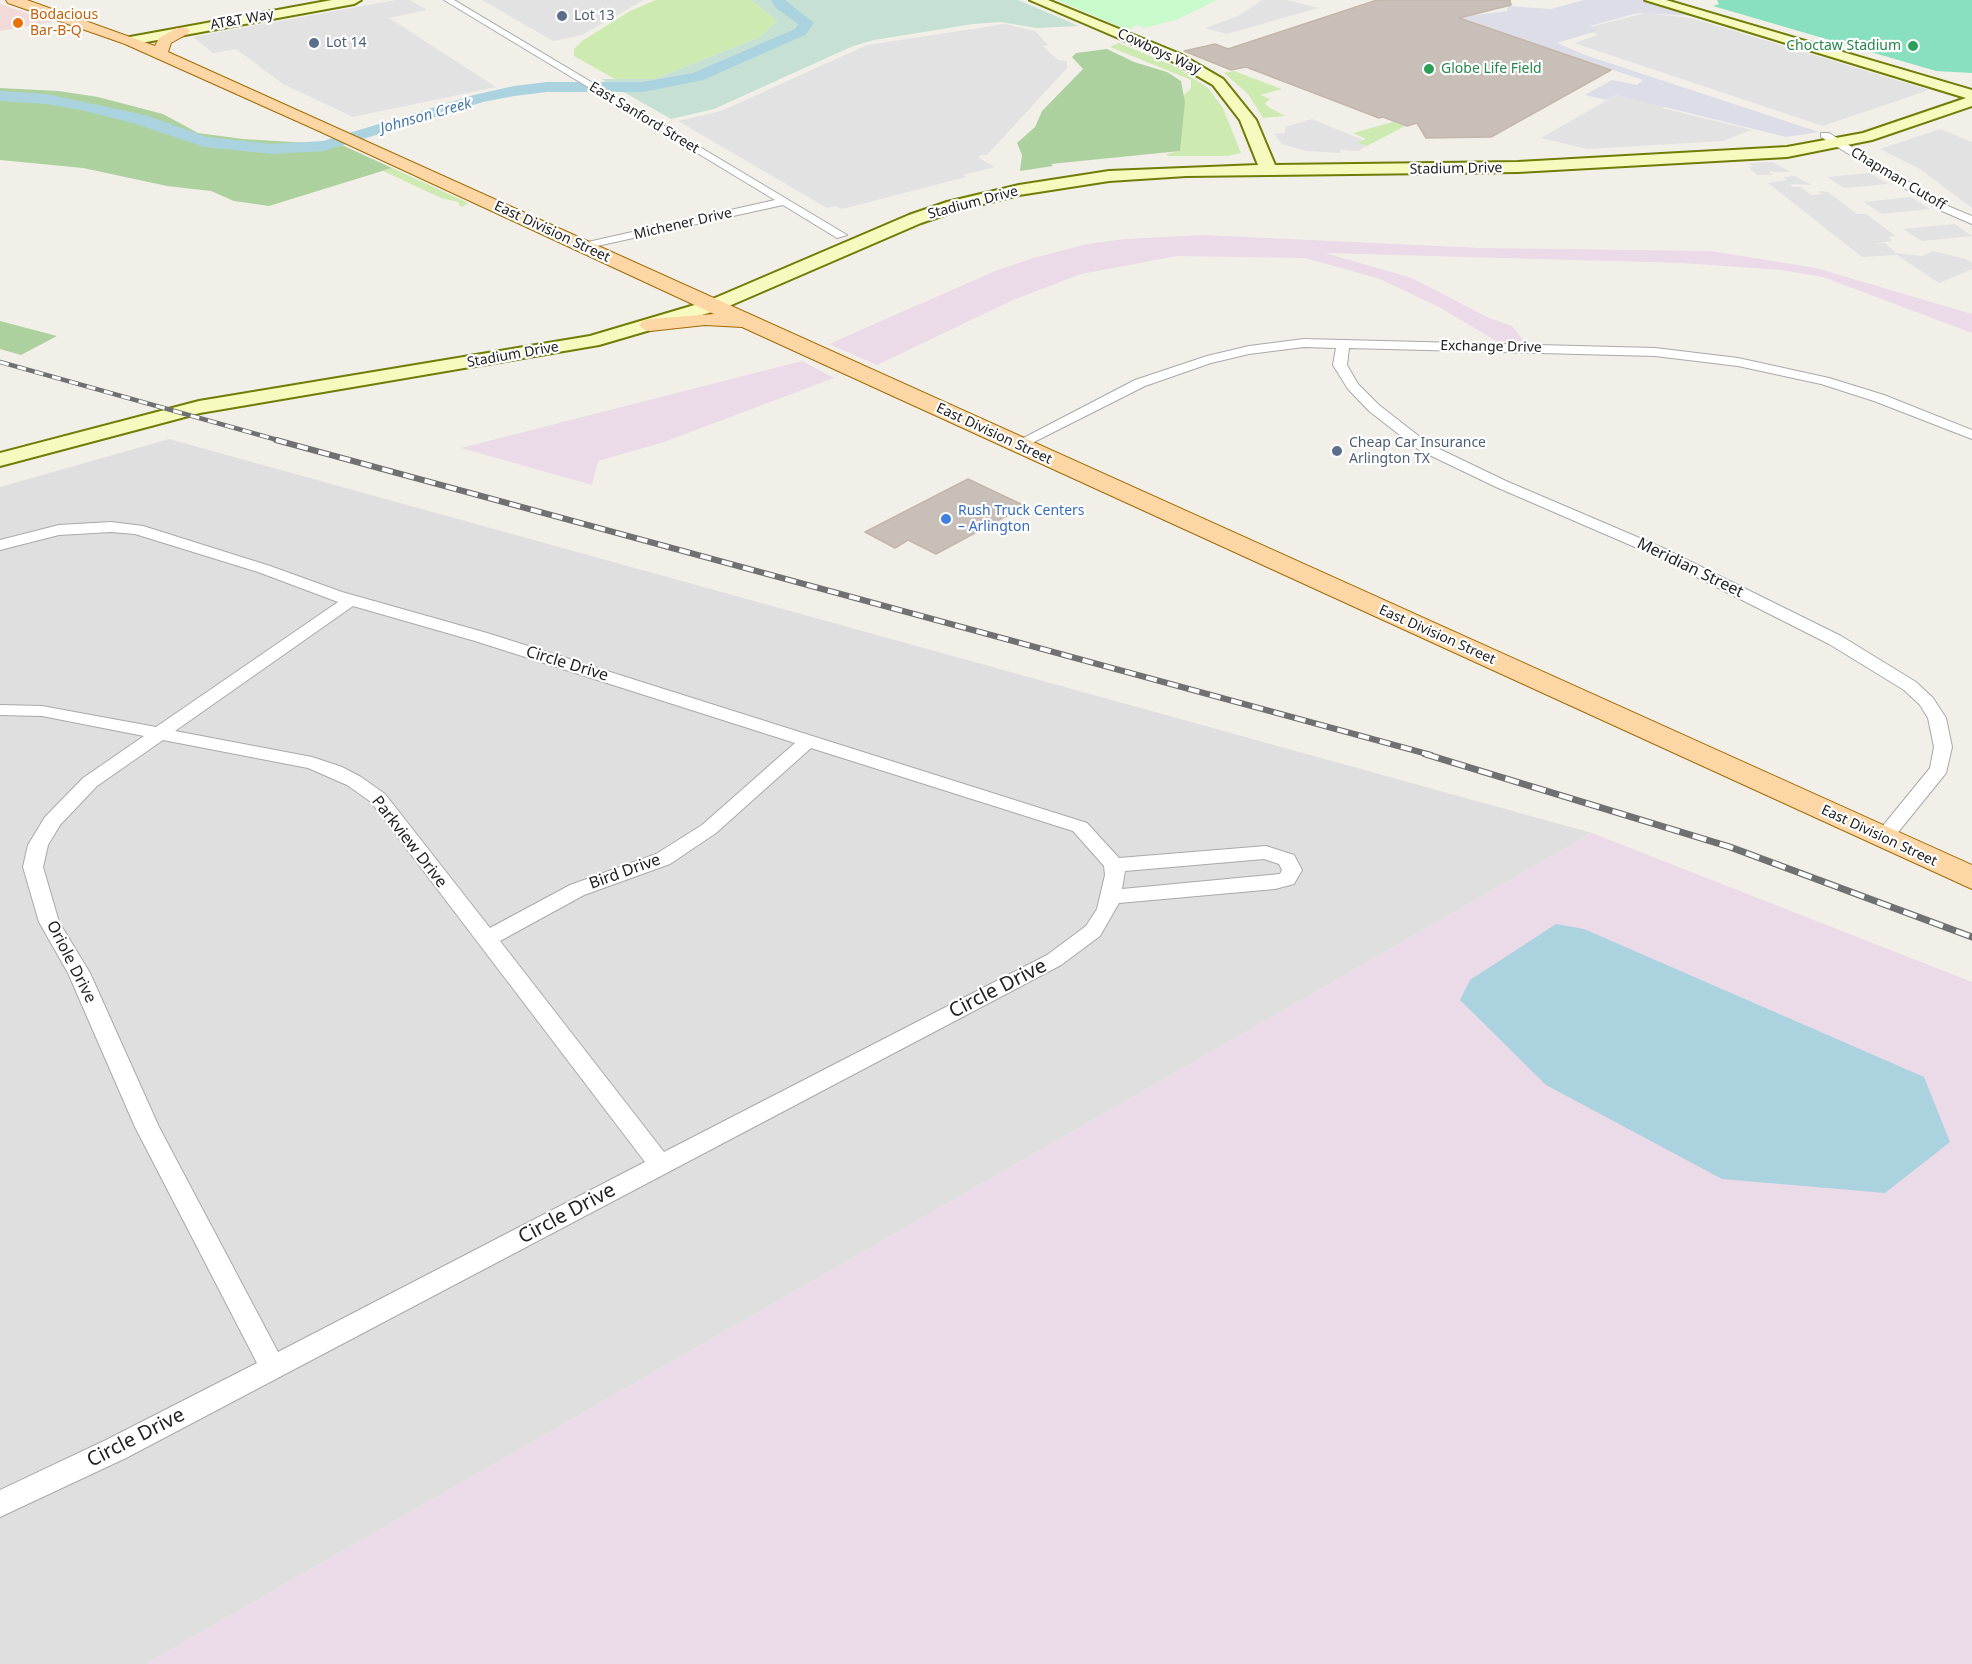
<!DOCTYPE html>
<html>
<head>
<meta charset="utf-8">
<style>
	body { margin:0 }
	canvas { display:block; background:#f2efe9 }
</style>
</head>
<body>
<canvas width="1972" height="1664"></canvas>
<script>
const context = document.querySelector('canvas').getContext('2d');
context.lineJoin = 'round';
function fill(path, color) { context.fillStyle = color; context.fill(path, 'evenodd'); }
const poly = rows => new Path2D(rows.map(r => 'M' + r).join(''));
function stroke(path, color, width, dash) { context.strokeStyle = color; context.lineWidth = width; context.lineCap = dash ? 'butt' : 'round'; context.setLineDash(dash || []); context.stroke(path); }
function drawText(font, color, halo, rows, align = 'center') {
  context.font = font + ' "Noto Sans",sans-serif'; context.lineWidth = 4.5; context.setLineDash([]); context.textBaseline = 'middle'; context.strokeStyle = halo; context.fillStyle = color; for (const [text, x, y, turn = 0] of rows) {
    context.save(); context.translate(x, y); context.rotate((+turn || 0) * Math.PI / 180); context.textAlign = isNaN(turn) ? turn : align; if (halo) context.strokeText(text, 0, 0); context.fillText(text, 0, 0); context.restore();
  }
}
fill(poly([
	[169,439,1592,833,146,1664,0,1664,0,487]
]), '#e0dfdf');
fill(poly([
	[0,4,52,22,0,31]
]), '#f2dad9');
fill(poly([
	[1203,235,1481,248,1711,251,1816,268,1972,314,1972,333,1823,277,1781,270,1682,263,1325,253,1412,278,1489,318,1512,326,1524,341,1496,341,1439,307,1380,279,1305,258,1177,256,1081,274,1013,300,877,365,829,344,995,271,1030,259,1087,244,1125,239],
	[802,361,834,378,664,442,598,461,592,485,461,448],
	[1592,833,1972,982,1972,1664,146,1664]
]), '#ebdbe8');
fill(poly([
	[656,0,751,0,777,21,760,37,654,79,615,79,574,56,574,49,582,41,630,11],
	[1119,43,1176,67,1208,88,1223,108,1241,153,1227,156,1168,156,1166,154,1180,151,1184,95,1191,88,1191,80,1110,47],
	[1234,71,1282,89,1260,95,1270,99,1265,103,1267,106,1285,116,1263,118,1248,94,1224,73],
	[1393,122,1405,126,1367,146,1356,143,1366,139,1353,133],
	[392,168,466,202,468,204,461,207,458,202,441,198,383,171]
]), '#cdebb0');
fill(poly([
	[1107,49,1134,62,1167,72,1181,81,1185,102,1180,151,1051,164,1053,166,1020,171,1022,155,1017,143,1035,127,1042,111,1083,69,1072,57,1076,53],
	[0,88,59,91,98,97,163,114,198,133,243,139,342,145,392,168,269,206,234,201,211,191,167,186,83,168,0,160],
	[0,321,57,336,21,355,0,349]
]), '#add19e');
fill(poly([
	[751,0,1018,0,1079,26,1037,28,1001,22,973,24,874,40,853,46,714,109,671,119,601,79,654,79,760,37,777,21]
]), '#c6e0d4');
fill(poly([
	[1057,0,1217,0,1176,20,1144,28,1137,25,1128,30]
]), '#c8facc');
fill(poly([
	[1717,0,1972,0,1972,73,1936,71,1713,6,1719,4]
]), '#88e0be');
fill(poly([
	[396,0,410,0,427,10,389,18,496,87,353,117,283,84,236,49,213,53,193,37],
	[482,0,644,0,582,35,553,41],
	[1262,0,1287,0,1318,8,1227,34,1205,28,1238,16],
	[1645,13,1691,18,1929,90,1823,126,1574,43,1598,35,1586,28],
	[1005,24,1035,31,1048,45,1043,46,1058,60,1067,61,1067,68,987,155,980,155,979,158,995,167,963,175,966,177,842,209,836,206,827,208,678,121,721,111,867,45],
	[1616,95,1666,106,1662,108,1752,130,1723,141,1587,149,1541,138],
	[1312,119,1363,140,1357,143,1366,146,1358,151,1340,150,1341,153,1306,151,1282,144,1274,134,1285,133,1285,127],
	[1940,129,1972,142,1972,208,1920,169,1880,149],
	[1773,162,1790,172,1774,172,1768,170,1773,175,1757,175,1748,167,1754,167,1749,163],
	[1870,173,1888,184,1844,188,1827,177],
	[1795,176,1812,185,1794,184,1790,185,1792,187,1801,187,1811,195,1822,194,1819,191,1828,192,1857,214,1866,214,1896,236,1888,237,1892,241,1871,244,1885,243,1896,253,1922,256,1933,251,1966,259,1972,263,1972,269,1939,283,1897,255,1862,257,1768,183,1786,180,1784,177],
	[1911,197,1930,209,1882,214,1864,202],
	[1955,224,1972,236,1922,241,1903,229]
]), '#e2e2e2');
fill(poly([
	[1404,0,1423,2,1467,16,1507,11,1508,6,1551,9,1584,0,1645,0,1698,16,1638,13,1590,26,1600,30,1557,43,1585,55,1819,132,1786,137,1616,95,1606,100,1585,95,1612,80,1637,85,1643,80]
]), '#dddde8');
fill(poly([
	[1556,924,1584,929,1924,1077,1950,1142,1885,1193,1722,1179,1546,1085,1460,1000,1470,980]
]), '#aad3df');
fill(poly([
	[771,0,785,0,814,23,805,35,703,80,643,92,547,92,514,96,483,102,324,151,272,154,204,147,133,123,81,110,46,104,0,101,0,91,46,94,145,115,207,137,272,144,323,141,474,95,514,86,547,82,643,82,693,73,795,29,798,24,776,8,771,0]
]), '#aad3df');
const building = poly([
	[1377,0,1510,0,1511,5,1459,18,1611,70,1491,137,1426,138,1417,123,1407,126,1383,117,1379,118,1246,67,1231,70,1184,51,1215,44,1228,49,1377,0],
	[968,479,1025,506,936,554,908,540,895,548,865,532,968,479]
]);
fill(building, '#c7bfb8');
stroke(building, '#c4b6ab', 1.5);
const street = poly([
	[444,0,454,0,847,235,837,238,783,205,579,250,579,244,775,200,444,0],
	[1821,133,1829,133,1950,207,1972,216,1972,224,1942,211,1821,137,1821,133],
	[1304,339,1655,348,1738,358,1829,378,1884,395,1972,430,1972,439,1874,401,1821,384,1738,366,1655,356,1349,348,1347,365,1358,384,1379,405,1429,444,1506,481,1663,548,1841,636,1916,682,1933,698,1946,718,1952,747,1946,773,1891,841,1877,841,1874,837,1877,833,1930,768,1934,747,1928,718,1920,705,1904,690,1829,644,1651,554,1496,487,1419,450,1369,411,1348,389,1333,365,1336,348,1304,347,1249,354,1211,363,1145,386,1022,448,1012,448,1010,445,1135,380,1207,356,1249,346,1304,339],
	[111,522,143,526,270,566,342,592,487,633,1087,823,1119,858,1266,846,1294,855,1302,870,1294,884,1275,889,1119,903,1100,936,1061,965,126,1458,0,1517,0,1490,106,1440,257,1363,135,1127,68,973,39,922,23,867,28,845,45,817,83,778,144,736,42,716,0,715,0,705,42,706,156,727,338,602,258,572,135,534,111,532,59,535,0,550,0,540,59,525,111,522],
	[353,606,475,641,795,743,702,825,656,854,570,885,490,928,385,794,361,777,342,767,312,757,175,731,353,606],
	[163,740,308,768,347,785,371,802,645,1162,278,1352,159,1127,90,973,59,922,43,867,48,845,60,825,97,786,163,740],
	[811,748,1073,831,1104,866,1105,875,1097,909,1086,926,1047,955,664,1152,500,941,584,895,670,864,716,833,811,748],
	[1264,859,1279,864,1282,870,1280,874,1122,889,1125,871,1264,859]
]);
const secondary = poly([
	[332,0,361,0,354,4,130,45,123,41,130,37,332,0],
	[1030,0,1048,0,1180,54,1223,79,1256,120,1275,165,1518,162,1787,147,1863,133,1966,98,1645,0,1666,0,1972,90,1972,106,1872,140,1787,157,1518,172,1186,176,1109,181,1019,195,959,210,921,223,722,309,599,345,200,413,0,466,0,453,199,401,590,336,708,301,909,215,947,202,1019,185,1109,171,1258,165,1240,120,1213,85,1170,60,1030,0]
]);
const primary = poly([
	[6,0,27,0,155,46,159,38,177,28,187,28,190,31,187,34,171,43,168,52,1972,865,1972,889,742,327,705,325,650,331,643,329,639,325,643,321,650,319,714,314,319,131,125,44,8,3,6,0]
]);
stroke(street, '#a9a9a9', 2);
stroke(secondary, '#707d05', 4);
stroke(primary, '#a06b00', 2);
fill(street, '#fff');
fill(secondary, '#f7fabf');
fill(primary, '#fcd6a4');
const railFar2 = poly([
	[0,362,281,441]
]);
const railFar1 = poly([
	[276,440,1431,755]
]);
const rail = poly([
	[1425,754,1730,847,1972,937]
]);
stroke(railFar2, '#707070', 4.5);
stroke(railFar1, '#707070', 6);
stroke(rail, '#707070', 7);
stroke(railFar2, '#fff', 3, [9]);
stroke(railFar1, '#fff', 4, [11]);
stroke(rail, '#fff', 4.5, [14]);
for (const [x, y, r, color] of [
	[562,16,6,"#5c6f8a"],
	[18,23,6,"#e8710a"],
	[314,43,6,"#5c6f8a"],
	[1913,46,6,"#2e9e5b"],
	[1429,69,6,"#2e9e5b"],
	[1337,451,6,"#5c6f8a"],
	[946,519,6,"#3f7fe0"]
]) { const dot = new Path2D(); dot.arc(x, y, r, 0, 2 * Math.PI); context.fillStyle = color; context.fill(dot); stroke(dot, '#fff', 2); }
drawText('14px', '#c56008', '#fff', [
	["Bodacious",30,15],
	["Bar-B-Q",30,31]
], 'left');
drawText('14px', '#4e5e75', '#fff', [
	["Lot 13",574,16],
	["Lot 14",326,43],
	["Cheap Car Insurance",1349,443],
	["Arlington TX",1349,459]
], 'left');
drawText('14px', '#222', '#fff', [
	["AT&T Way",242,20,-10],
	["Cowboys Way",1159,52,25],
	["East Sanford Street",644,118,31],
	["Stadium Drive",1456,169,-1],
	["Chapman Cutoff",1898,179,31],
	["Stadium Drive",973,203,-15],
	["Michener Drive",683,224,-13],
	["East Division Street",552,232,25],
	["Exchange Drive",1491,347,1],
	["Stadium Drive",513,355,-10],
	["East Division Street",994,434,25],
	["East Division Street",1437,635,24],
	["East Division Street",1879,836,25]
]);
drawText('14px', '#27864d', '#fff', [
	["Choctaw Stadium",1901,46],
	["Globe Life Field",1441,69,"left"]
], 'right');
drawText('14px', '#366cbe', '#fff', [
	["Rush Truck Centers",958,511],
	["– Arlington",958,527]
], 'left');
drawText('italic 15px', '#4a7aab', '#fff', [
	["Johnson Creek",426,116,-16]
]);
drawText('16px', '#222', '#fff', [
	["Meridian Street",1690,568,26],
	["Circle Drive",567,664,17],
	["Parkview Drive",409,842,52],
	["Bird Drive",625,872,-20],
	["Oriole Drive",71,962,63]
]);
drawText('20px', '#222', '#fff', [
	["Circle Drive",998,989,-27],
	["Circle Drive",567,1214,-28],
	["Circle Drive",136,1438,-27]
]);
</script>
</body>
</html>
